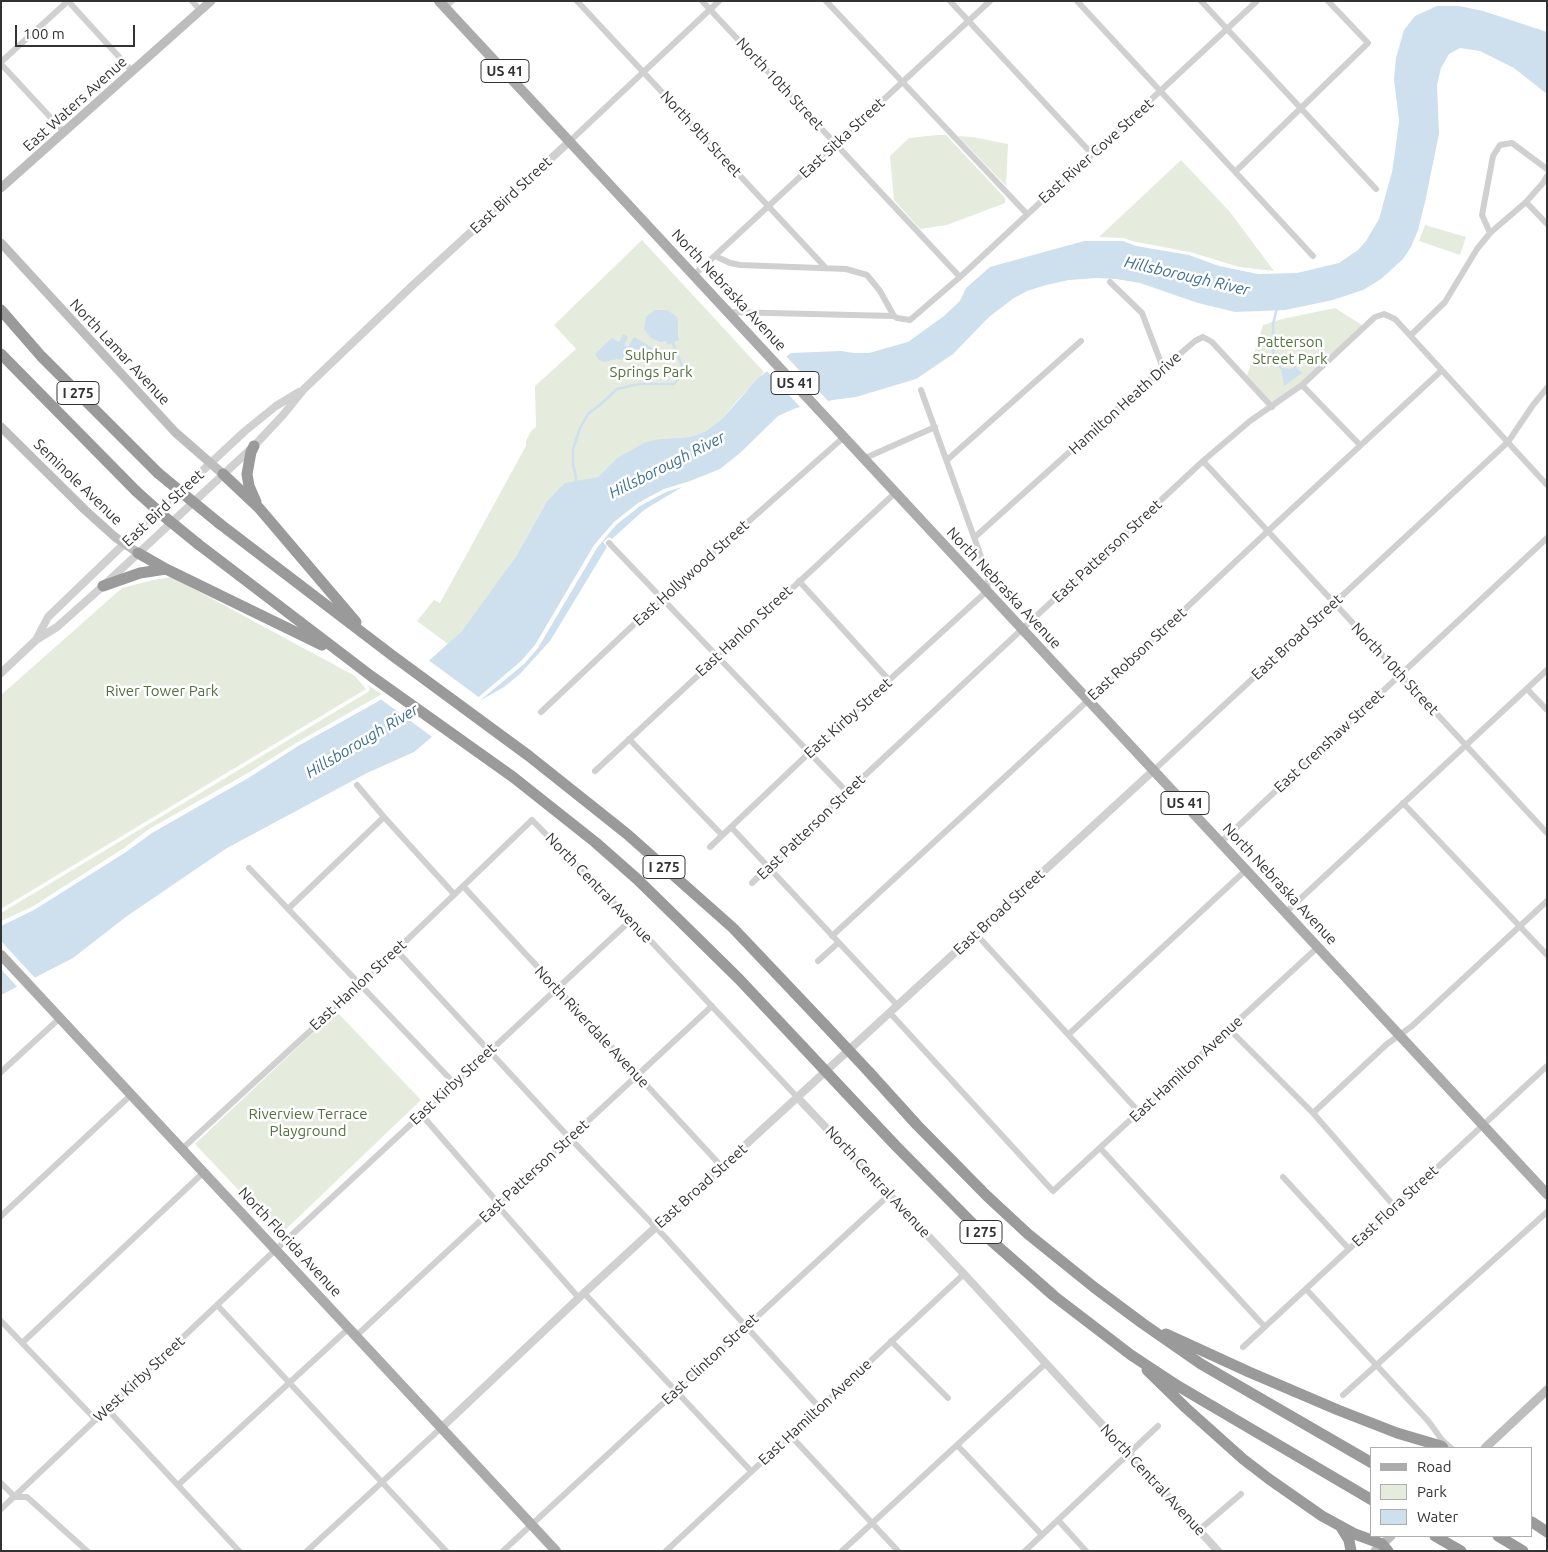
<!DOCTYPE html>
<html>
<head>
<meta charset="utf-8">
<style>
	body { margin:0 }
	#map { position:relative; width:1548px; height:1552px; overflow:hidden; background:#fff; font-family:Ubuntu,sans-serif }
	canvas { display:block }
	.frame { position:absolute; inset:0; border:2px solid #333; pointer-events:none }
	.legend { position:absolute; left:1370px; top:1447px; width:162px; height:90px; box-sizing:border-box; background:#fff; border:1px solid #adadad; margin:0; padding:6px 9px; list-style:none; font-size:15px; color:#333 }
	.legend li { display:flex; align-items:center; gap:10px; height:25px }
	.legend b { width:25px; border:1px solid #adadad }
	.scale { position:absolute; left:15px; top:25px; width:120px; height:22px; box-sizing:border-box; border:2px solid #333; border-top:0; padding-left:6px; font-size:15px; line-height:18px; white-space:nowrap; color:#333; -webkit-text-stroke:4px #fff; paint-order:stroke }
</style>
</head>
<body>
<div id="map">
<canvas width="1548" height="1552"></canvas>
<div class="frame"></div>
<ul class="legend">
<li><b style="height:6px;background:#ababab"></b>Road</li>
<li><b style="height:14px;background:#e5ecde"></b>Park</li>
<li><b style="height:14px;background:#cedfee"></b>Water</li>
</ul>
<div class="scale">100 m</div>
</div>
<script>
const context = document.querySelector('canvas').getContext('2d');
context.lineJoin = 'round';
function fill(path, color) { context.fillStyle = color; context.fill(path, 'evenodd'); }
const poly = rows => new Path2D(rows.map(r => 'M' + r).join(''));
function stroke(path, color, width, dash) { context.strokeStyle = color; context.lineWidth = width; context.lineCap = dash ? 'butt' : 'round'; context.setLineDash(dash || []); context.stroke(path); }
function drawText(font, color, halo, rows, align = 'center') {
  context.font = font + ' Ubuntu,sans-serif'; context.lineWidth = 5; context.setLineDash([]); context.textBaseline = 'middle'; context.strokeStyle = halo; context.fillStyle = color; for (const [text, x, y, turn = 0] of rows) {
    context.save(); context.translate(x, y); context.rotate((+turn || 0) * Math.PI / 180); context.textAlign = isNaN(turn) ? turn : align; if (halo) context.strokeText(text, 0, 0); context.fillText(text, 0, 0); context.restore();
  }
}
fill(poly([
	[937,135,946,135,1005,198,1005,203,947,225,920,229,894,200,890,156,909,138],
	[958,136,972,137,1008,144,1006,186],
	[1181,160,1230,212,1274,271,1239,267,1190,252,1136,242,1123,238,1099,237],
	[1425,225,1466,237,1460,255,1419,241],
	[642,240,764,372,736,402,723,418,706,431,690,437,660,439,617,458,598,477,565,484,547,501,515,558,484,603,462,631,448,644,417,621,434,600,440,603,526,446,526,441,531,431,536,427,535,386,576,349,554,325],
	[1335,308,1365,327,1302,385,1272,407,1246,379,1263,325,1282,319],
	[172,577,355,676,366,689,1,909,1,695,122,588,153,580],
	[367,685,382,694,296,743,248,773,149,829,124,848,32,907,1,921,1,913,368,692,370,689],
	[336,1011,421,1100,284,1231,278,1232,195,1144]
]), '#e5ecde');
fill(poly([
	[1437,6,1459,6,1483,11,1547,32,1547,94,1514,68,1480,51,1460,48,1449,54,1441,68,1437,85,1439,134,1425,202,1418,230,1411,247,1403,259,1381,279,1363,290,1333,300,1285,310,1235,312,1198,303,1140,283,1116,279,1097,278,1069,280,1046,285,1027,291,1014,298,989,317,953,354,916,379,856,397,833,400,796,408,778,416,740,453,720,469,690,481,664,489,638,503,614,522,594,545,535,645,521,661,414,752,367,773,227,848,127,916,73,958,1,995,1,926,34,910,126,852,152,833,250,777,298,746,377,702,403,684,462,631,515,558,547,501,565,483,598,477,617,458,646,442,660,439,690,437,706,431,723,418,758,378,791,353,841,351,854,353,869,353,908,342,944,316,960,301,966,288,990,267,1084,241,1123,241,1136,246,1189,255,1219,266,1258,274,1297,273,1339,263,1358,250,1366,241,1379,219,1392,172,1396,145,1399,121,1394,79,1396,58,1404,30,1415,16],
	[655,310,667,310,676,316,678,321,678,336,679,340,668,345,666,341,660,342,651,338,644,329,646,317],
	[623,334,628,337,624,345,628,347,634,337,658,351,652,360,638,352,632,360,629,361,617,359,604,362,599,360,595,354,612,338,619,342],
	[1295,366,1302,373,1284,386,1281,368,1292,369],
	[682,487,644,510,612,539,609,537,603,542,607,547,550,641,520,674,504,687,483,699,474,710,471,708,524,664,538,648,597,548,616,525,640,506,666,492]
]), '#cedfee');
fill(poly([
	[785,355,830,403,802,409,765,369],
	[427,659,484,701,476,712,469,708,435,739,379,698,402,682],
	[1,941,36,979,32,982,19,989,1,969]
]), '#fff');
stroke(poly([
	[1277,308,1273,324,1273,357,1281,368],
	[576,485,576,477,573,465,573,449,580,428,588,414,601,404,617,389,639,384,674,384,680,377,682,366,673,343]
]), '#cedfee', 2.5);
stroke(poly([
	[68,1,132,71],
	[192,1,201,11],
	[577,1,825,267],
	[702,1,960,277],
	[826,1,1027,214],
	[950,1,1092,154],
	[1077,1,1313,256],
	[1201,1,1376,189],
	[445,7,452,1],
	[1,62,68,1],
	[1,64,64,132],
	[570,141,719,1],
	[1236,171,1368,43,1328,1],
	[1526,202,1547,224],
	[1490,233,1482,215,1493,156,1500,145,1512,143,1547,169],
	[715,256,730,263,740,265,846,269,867,275,880,291,894,316,897,318,910,320,960,277,1257,1],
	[694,275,990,1],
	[1110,282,1142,313,1163,368],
	[728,312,894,316],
	[1411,335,1445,302,1477,249,1490,233,1526,202,1543,183,1547,176],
	[1302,385,1360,445],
	[863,459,935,427],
	[947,460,1081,341],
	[1203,461,1547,833],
	[975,537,1154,376,1195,341,1203,337,1212,342,1272,407],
	[609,543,847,792],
	[799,581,889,680],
	[1527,689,1547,710],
	[541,712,662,598,844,437],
	[629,739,722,835],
	[1154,770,1508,442,1533,405,1547,388],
	[595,771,895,493],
	[357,785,384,817,454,894],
	[1403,803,1547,955],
	[731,827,898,1006],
	[1221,842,1547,538],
	[710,847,809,753,987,591,988,576,921,390],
	[249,868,454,1083],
	[752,883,847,792,1203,461,1250,421,1302,385,1375,317,1384,314,1395,319,1547,485],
	[463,886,722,1167],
	[288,909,384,817],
	[1286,912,1547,670],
	[976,934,1139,1112],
	[832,936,1082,706,1268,531,1441,371],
	[396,950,565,1133,665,1237,820,1408],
	[818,961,838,943],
	[890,1013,1053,1191,1318,947],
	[1229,1029,1313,1113,1395,1207],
	[1069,1034,1246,870],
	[1,1072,61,1017],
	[1313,1113,1387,1044,1412,1026,1547,901],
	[421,1114,499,1204],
	[183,1148,360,985,532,820,631,920,798,1098],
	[1100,1148,1265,1327],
	[1283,1177,1349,1249],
	[497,1205,579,1298],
	[1,1216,132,1094],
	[1306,1289,1429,1422,1442,1440,1451,1448],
	[584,1293,751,1471],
	[217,1305,446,1551],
	[1,1321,96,1420],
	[356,1336,712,1006],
	[891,1341,948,1398],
	[22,1343,204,1172],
	[1243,1347,1547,1066],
	[1343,1395,1547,1212],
	[107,1409,239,1551],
	[790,1435,898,1551],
	[957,1445,1042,1535],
	[1,1483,15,1497,27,1497,87,1551],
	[178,1485,349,1328],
	[1,1509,270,1255,631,920],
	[1058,1520,1086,1551],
	[1199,1530,1241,1494],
	[307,1551,441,1428],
	[503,1551,890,1194],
	[666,1551,964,1274],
	[842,1551,1046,1363],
	[1025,1551,1158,1426]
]), '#d0d0d0', 6);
stroke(poly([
	[37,638,48,617,124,544,245,431,276,406,299,392],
	[1,673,36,640,57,627,103,586,254,446,283,415,304,389,412,286,570,141],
	[798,1098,964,1274,1218,1551],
	[441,1428,584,1293,1154,770]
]), '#d0d0d0', 8);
stroke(poly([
	[1,188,211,1],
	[1,243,175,432,223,474],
	[1,427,85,510,115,537,138,553],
	[1485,1448,1547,1390],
	[1375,1551,1391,1536]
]), '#bdbdbd', 9);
stroke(poly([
	[439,1,1547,1194],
	[1,955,556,1551]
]), '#ababab', 10);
stroke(poly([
	[1,310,41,356,158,473],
	[1,354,136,491],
	[254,446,251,452,247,474,249,486,256,502],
	[223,474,259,508,356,622],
	[220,524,393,656,529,756,627,834,733,928,825,1025],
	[198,544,371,676,513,777,595,842,637,879,679,920,739,979,803,1047],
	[138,553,166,569,322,645],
	[103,586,140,573,166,569],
	[869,1072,917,1125,987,1196,1028,1234,1095,1288,1142,1323,1201,1364,1372,1463],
	[846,1093,896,1146,978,1229,1054,1296,1131,1355,1178,1386,1372,1500],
	[1166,1334,1249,1372,1338,1410,1397,1433,1441,1446,1443,1448],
	[1147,1370,1186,1408,1243,1459,1269,1479,1322,1516,1355,1534,1382,1544,1388,1551],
	[1532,1522,1547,1532],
	[1341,1527,1349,1540,1351,1551],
	[1435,1536,1461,1551],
	[1498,1536,1523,1551]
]), '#9a9a9a', 11);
stroke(poly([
	[158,473,220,524],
	[136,491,166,518,198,544],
	[825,1025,869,1072],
	[803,1047,846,1093]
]), '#9a9a9a', 11);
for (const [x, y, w] of [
	[505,71,48],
	[795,383,48],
	[78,393,42],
	[1185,803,48],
	[664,867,42],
	[981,1232,42]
]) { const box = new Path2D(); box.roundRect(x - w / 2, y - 11.5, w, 23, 4); context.fillStyle = '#fff'; context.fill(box); stroke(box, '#333', 1); }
drawText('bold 14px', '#333', null, [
	["US 41",505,71],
	["US 41",795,383],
	["I 275",78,393],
	["US 41",1185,803],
	["I 275",664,867],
	["I 275",981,1232]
]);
drawText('15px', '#333', '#fff', [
	["North 10th Street",780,84,47],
	["East Waters Avenue",75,104,-42],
	["North 9th Street",701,134,47],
	["East Sitka Street",842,138,-43],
	["East River Cove Street",1096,151,-42],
	["East Bird Street",511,195,-43],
	["North Nebraska Avenue",729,290,47],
	["North Lamar Avenue",120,352,47],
	["Hamilton Heath Drive",1125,403,-42],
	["Seminole Avenue",78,482,44],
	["East Bird Street",163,508,-43],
	["East Patterson Street",1107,551,-43],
	["East Hollywood Street",691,573,-42],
	["North Nebraska Avenue",1004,588,47],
	["East Hanlon Street",744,631,-43],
	["East Broad Street",1297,637,-43],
	["East Robson Street",1137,654,-43],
	["North 10th Street",1395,669,47],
	["East Kirby Street",848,718,-42],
	["East Crenshaw Street",1329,741,-43],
	["East Patterson Street",811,827,-44],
	["North Nebraska Avenue",1280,884,47],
	["North Central Avenue",599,888,46],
	["East Broad Street",999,912,-43],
	["East Hanlon Street",358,985,-43],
	["North Riverdale Avenue",592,1027,47],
	["East Hamilton Avenue",1186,1069,-43],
	["East Kirby Street",453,1084,-43],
	["East Patterson Street",534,1171,-43],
	["North Central Avenue",878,1182,47],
	["East Broad Street",701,1186,-42],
	["East Flora Street",1395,1206,-43],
	["North Florida Avenue",290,1242,47],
	["East Clinton Street",710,1359,-43],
	["West Kirby Street",139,1379,-43],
	["East Hamilton Avenue",815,1412,-43],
	["North Central Avenue",1153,1480,47]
]);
drawText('15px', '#52703e', '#fff', [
	["Patterson",1290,342],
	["Street Park",1290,359],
	["Sulphur",651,355],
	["Springs Park",651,372],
	["River Tower Park",162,691],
	["Riverview Terrace",308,1114],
	["Playground",308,1131]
]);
drawText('italic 16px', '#3e6e97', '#fff', [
	["Hillsborough River",1187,276,13],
	["Hillsborough River",667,465,-27],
	["Hillsborough River",362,741,-31]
]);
</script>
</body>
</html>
